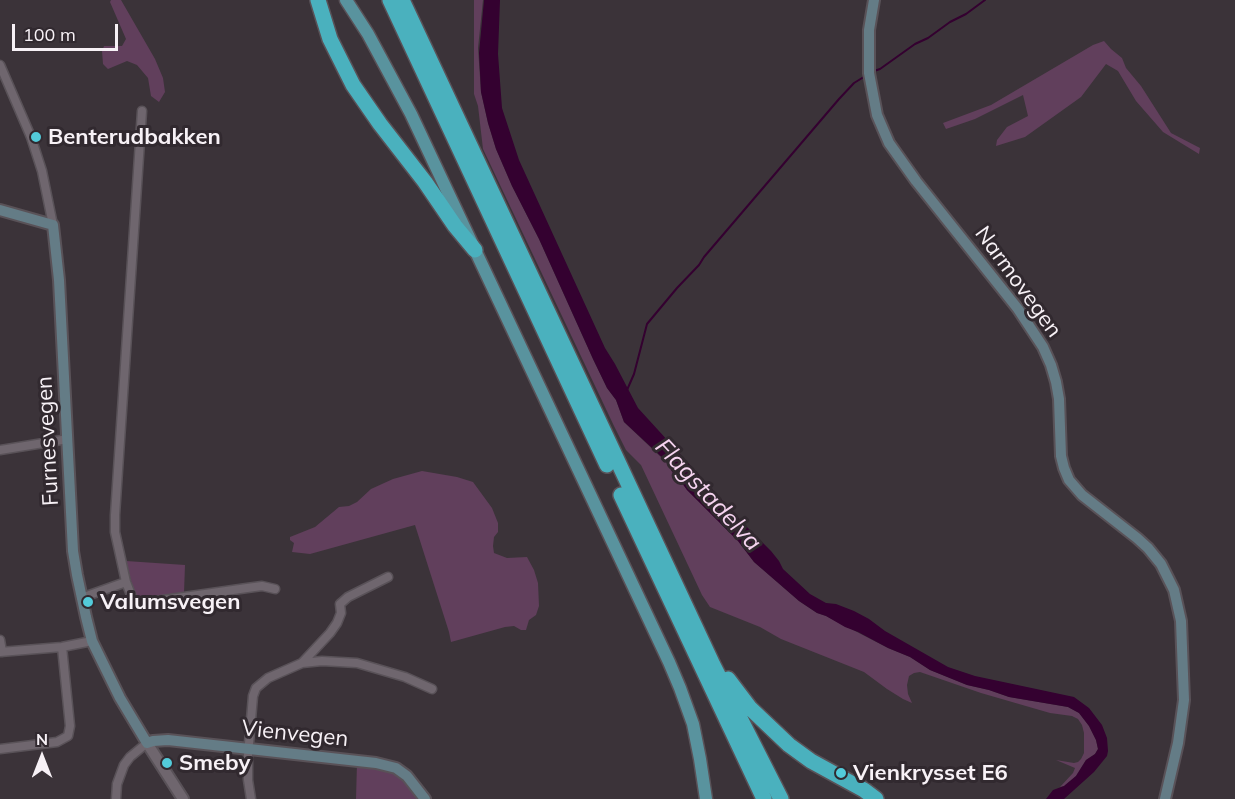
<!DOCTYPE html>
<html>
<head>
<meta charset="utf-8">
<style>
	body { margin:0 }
	#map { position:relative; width:1235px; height:799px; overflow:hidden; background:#3b3339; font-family:Mulish,sans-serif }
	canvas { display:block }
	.north { position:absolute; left:12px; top:727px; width:60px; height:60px; -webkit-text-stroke:4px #31292f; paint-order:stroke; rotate:0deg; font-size:16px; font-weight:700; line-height:24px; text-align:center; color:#f7f1f6 }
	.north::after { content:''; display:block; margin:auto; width:21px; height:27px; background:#f7f1f6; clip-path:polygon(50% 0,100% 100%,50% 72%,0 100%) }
	.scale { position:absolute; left:12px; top:24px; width:106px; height:27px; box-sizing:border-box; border:3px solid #f7f1f6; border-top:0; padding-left:8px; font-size:18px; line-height:21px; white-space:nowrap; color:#f7f1f6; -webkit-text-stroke:4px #31292f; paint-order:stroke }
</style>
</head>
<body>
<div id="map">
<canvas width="1235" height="799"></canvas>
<div class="north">N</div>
<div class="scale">100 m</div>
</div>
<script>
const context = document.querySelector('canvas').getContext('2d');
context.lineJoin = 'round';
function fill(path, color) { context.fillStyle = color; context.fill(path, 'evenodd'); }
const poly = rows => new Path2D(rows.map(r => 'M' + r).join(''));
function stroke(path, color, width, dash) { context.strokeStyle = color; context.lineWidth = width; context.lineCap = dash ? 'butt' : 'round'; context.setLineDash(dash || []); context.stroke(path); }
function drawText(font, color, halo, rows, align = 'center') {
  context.font = font + ' Mulish,sans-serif'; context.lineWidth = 6; context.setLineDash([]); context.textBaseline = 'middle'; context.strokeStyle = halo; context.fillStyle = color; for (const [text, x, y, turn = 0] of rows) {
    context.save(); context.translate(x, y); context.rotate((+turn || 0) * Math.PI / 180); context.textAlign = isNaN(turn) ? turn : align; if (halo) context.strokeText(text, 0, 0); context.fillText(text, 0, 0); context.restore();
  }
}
fill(poly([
	[111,0,121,0,155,59,163,78,165,92,159,102,151,96,148,78,137,65,127,61,108,69,103,64,102,51,104,46,122,46,126,39,110,2],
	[474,0,483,0,478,48,481,92,488,123,496,149,512,186,539,239,593,359,607,388,616,400,624,422,666,462,673,473,677,476,687,490,738,541,754,562,799,601,817,613,826,616,888,648,910,657,930,670,967,685,989,690,1009,697,1068,707,1079,713,1089,726,1096,740,1098,749,1095,754,1086,760,1076,776,1064,786,1060,787,1073,773,1075,768,1056,760,1074,763,1078,762,1081,759,1084,753,1084,733,1082,725,1078,719,1072,716,1050,713,981,693,920,672,914,673,909,676,907,685,908,694,912,703,903,699,887,689,864,672,781,639,760,627,710,607,702,595,641,465,626,450,614,426,483,149,478,106,474,94],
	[1104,41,1111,49,1122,58,1126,68,1141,86,1171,133,1200,148,1199,154,1163,132,1136,101,1118,71,1106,64,1081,97,1025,137,996,146,997,140,1007,127,1028,116,1023,95,975,119,946,129,943,123,991,105,1093,45],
	[422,471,457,477,473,482,492,508,498,523,498,532,494,537,493,546,494,553,507,558,527,557,534,570,538,583,539,606,536,615,529,620,526,630,521,630,514,626,505,627,451,642,449,632,415,525,310,554,292,552,294,543,290,540,290,537,315,527,339,507,349,506,357,502,371,489,393,479],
	[126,561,185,565,184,593,144,599,140,598,134,593],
	[357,763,397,772,422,799,356,799]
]), '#613f5c');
fill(poly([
	[484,0,500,0,498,54,502,108,519,160,605,348,615,364,638,408,742,522,771,551,779,561,783,569,810,594,826,603,836,604,854,611,869,619,885,631,948,667,975,676,1074,697,1089,708,1102,725,1107,738,1108,751,1107,756,1094,772,1064,799,1046,799,1053,790,1064,786,1076,776,1086,760,1095,754,1098,749,1096,740,1089,726,1079,713,1068,707,1009,697,989,690,967,685,930,670,910,657,888,648,858,632,845,627,826,616,817,613,799,601,754,562,738,541,687,490,677,476,673,473,666,461,624,422,616,400,607,388,593,359,539,239,512,186,496,149,488,123,481,92,479,53]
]), '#340130');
stroke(poly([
	[874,71,880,69,915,44,928,38,950,22,966,14,985,0],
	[627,390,634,374,647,324,677,288,699,265,704,257,839,99,854,83,867,75]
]), '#340130', 2);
const minor = poly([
	[0,65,31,137,42,171,53,225],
	[0,450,68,439],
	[126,582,133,600,142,603,247,588,262,586,275,589],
	[81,598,126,582,115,532,115,515,142,111],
	[0,640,2,652],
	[0,652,62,647,92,641],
	[302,663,322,661,357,663,405,677,432,689],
	[0,749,57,742,68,736,70,726,62,647],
	[116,799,117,784,124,765,130,757,147,743],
	[251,799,248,780,248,755,253,696,256,688,268,678,302,663,330,633,337,623,341,613,340,604,348,597,388,577]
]);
const tertiary = poly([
	[147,743,183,799]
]);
const secondary = poly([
	[874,0,869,30,869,73,877,115,889,143,916,181,1018,309,1043,347,1051,365,1056,382,1059,399,1061,456,1064,468,1069,480,1082,495,1137,538,1148,548,1161,564,1174,590,1181,621,1184,700,1178,743,1165,799],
	[0,210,53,225,59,280,73,551,77,575,86,617,92,641,120,698,147,743,153,741,168,740,376,763,396,768,407,776,425,799]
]);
const primary = poly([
	[346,0,368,34,411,114,669,662,680,688,693,724,700,759,706,799]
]);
const motorway = poly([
	[318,0,330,39,353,85,380,124,425,182,455,226,475,250],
	[390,0,607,465],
	[402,0,713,665,781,799],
	[621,495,764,799],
	[728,679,750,708,789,745,811,761,864,790,876,799]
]);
stroke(minor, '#595258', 11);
stroke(tertiary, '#595258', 14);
stroke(secondary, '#595258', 14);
stroke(primary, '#595258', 15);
stroke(motorway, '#595258', 18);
stroke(minor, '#6f666e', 8);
stroke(tertiary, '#6f666e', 10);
stroke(secondary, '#647c86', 10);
stroke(primary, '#59939e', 12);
stroke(motorway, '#4ab1be', 15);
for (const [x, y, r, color] of [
	[36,137,6,"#53cbda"],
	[88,602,6,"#53cbda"],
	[167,763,6,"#53cbda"],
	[841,773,6,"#53cbda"]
]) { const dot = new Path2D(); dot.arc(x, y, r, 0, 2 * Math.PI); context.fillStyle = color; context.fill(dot); stroke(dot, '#31292f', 2); }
drawText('bold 22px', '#f7f1f6', '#31292f', [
	["Benterudbakken",48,137],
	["Valumsvegen",100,602],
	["Smeby",179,763],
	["Vienkrysset E6",853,773]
], 'left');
drawText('22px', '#f7f1f6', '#31292f', [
	["Narmovegen",1018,282,54],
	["Furnesvegen",48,441,-93],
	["Vienvegen",295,734,6]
]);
drawText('italic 24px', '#f6d4f0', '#31292f', [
	["Flagstadelva",708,495,47]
]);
</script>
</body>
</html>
